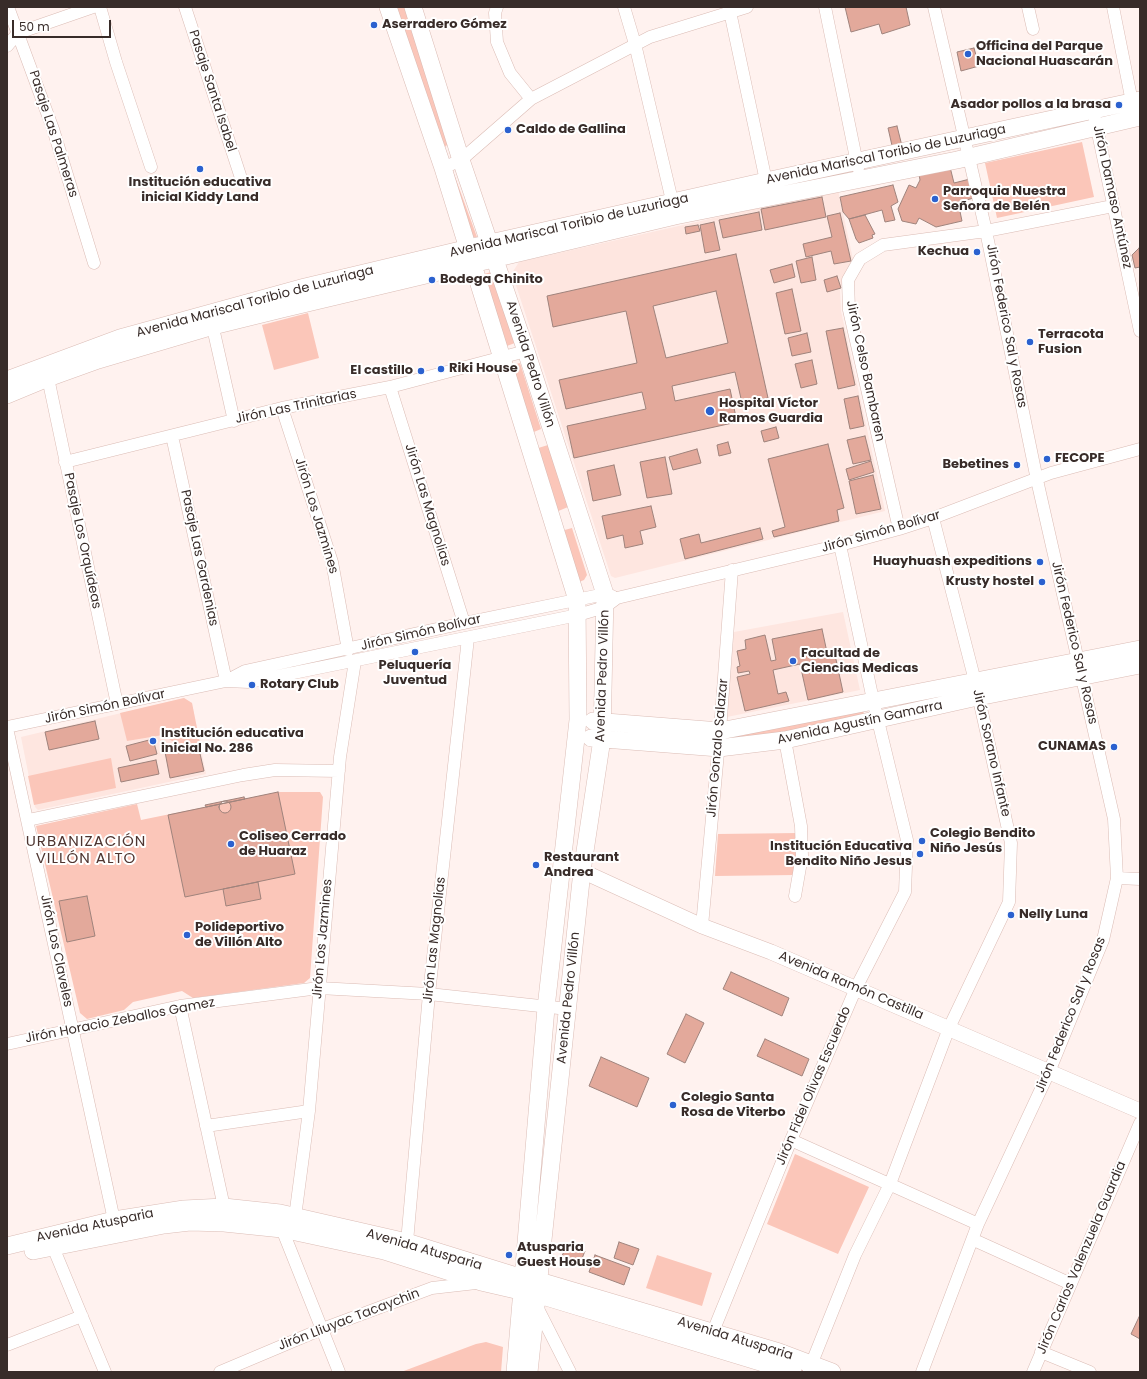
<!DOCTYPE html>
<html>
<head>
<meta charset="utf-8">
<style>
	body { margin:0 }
	#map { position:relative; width:1147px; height:1379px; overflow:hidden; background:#fff2ef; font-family:Poppins,sans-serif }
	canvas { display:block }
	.frame { position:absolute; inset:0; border:8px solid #382c29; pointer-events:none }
	.scale { position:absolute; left:12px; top:20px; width:99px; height:18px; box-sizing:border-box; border:2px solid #382c29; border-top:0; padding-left:5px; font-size:12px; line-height:14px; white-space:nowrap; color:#382c29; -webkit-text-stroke:3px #fff; paint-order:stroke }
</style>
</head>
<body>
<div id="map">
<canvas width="1147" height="1379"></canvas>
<div class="frame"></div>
<div class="scale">50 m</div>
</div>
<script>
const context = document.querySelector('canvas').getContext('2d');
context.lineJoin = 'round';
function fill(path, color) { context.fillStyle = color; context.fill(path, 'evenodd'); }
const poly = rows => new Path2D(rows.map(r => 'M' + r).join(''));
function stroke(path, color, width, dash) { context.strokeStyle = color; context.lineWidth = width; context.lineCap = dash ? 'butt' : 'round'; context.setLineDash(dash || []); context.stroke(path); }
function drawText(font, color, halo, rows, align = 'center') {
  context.font = font + ' Poppins,sans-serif'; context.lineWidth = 4; context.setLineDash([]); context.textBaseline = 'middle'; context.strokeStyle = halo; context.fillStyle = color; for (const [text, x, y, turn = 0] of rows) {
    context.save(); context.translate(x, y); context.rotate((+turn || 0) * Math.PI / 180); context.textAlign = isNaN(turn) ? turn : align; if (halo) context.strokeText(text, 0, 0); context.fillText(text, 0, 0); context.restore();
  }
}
fill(poly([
	[838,190,853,259,846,271,840,290,841,311,885,511,615,578,611,576,512,273,519,262],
	[843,612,860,690,727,717,734,632],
	[184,698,192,703,206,774,38,810,35,807,21,737]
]), '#fee6e0');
fill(poly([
	[392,7,405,7,448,144,445,147],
	[1082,142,1094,197,997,218,985,163],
	[454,174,477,237,467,238,450,175],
	[491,272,515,343,504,347,481,275],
	[308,313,319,358,274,370,262,325],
	[520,363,541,429,529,434,509,366],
	[548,445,568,507,556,512,535,449],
	[572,528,587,575,584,580,579,582,561,531],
	[184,698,192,703,200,743,181,747,163,735,127,741,120,713],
	[863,710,865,718,728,744,726,735],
	[111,758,116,788,34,805,28,776],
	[278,792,320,792,323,797,310,978,304,983,193,998,182,991,133,1002,124,1010,87,1019,80,1013,36,826,137,804,141,820],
	[798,833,795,875,715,876,718,834],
	[795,1154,869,1187,838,1254,767,1224],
	[657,1255,712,1273,702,1306,646,1288],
	[486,1342,503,1347,501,1372,401,1372,476,1344]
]), '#fbc6b9');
const building = poly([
	[845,7,906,7,910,25,882,34,879,24,851,32,845,7],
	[974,48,979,66,961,71,957,52,974,48],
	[897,126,902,146,893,150,888,128,897,126],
	[950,167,954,183,970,179,974,198,958,202,962,221,936,227,919,218,916,224,902,221,898,209,909,185,916,188,920,180,919,174,950,167],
	[893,185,898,202,891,206,895,220,885,222,882,210,849,219,843,212,840,197,893,185],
	[822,197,826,217,765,230,761,209,822,197],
	[759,212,762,230,723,238,719,220,759,212],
	[840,213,851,261,834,264,831,251,806,257,803,244,832,237,827,216,840,213],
	[865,215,875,234,872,235,873,238,859,243,856,239,849,219,865,215],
	[714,222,720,250,705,253,700,225,714,222],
	[698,225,700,231,686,234,685,227,698,225],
	[1139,248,1140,267,1135,268,1132,255,1139,248],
	[736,254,768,398,742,403,735,372,672,386,675,401,730,389,737,422,574,458,567,426,646,409,642,392,566,409,559,380,637,363,626,311,553,327,547,296,736,254],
	[716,291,728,343,666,358,653,306,716,291],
	[812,257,816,280,801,283,796,261,812,257],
	[792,264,795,277,774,283,770,270,792,264],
	[837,276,841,288,827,292,824,280,837,276],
	[792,289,801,331,785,334,776,293,792,289],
	[843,328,855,385,838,389,826,331,843,328],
	[807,333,811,352,792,356,788,338,807,333],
	[812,360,817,384,801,388,795,364,812,360],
	[858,396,864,426,850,429,844,399,858,396],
	[776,427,779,438,764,442,761,431,776,427],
	[865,436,871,460,853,464,847,440,865,436],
	[728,442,731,453,719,456,717,445,728,442],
	[828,444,844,508,837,510,839,521,774,537,772,531,785,527,768,459,828,444],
	[697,449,701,463,673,470,669,457,697,449],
	[665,457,672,494,647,498,640,462,665,457],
	[871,461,874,472,849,480,846,469,871,461],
	[614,465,621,495,593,501,587,471,614,465],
	[873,475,881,509,856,514,849,481,873,475],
	[651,506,656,527,640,531,643,544,625,548,623,535,607,539,602,516,651,506],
	[760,528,763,539,685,559,680,539,699,534,701,543,760,528],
	[822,629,828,657,835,655,843,692,808,700,800,664,773,670,778,694,786,692,789,701,745,711,737,677,750,674,749,671,738,673,737,667,740,666,737,651,746,649,745,640,765,635,771,661,776,660,772,639,822,629],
	[95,721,99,739,49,750,45,732,95,721],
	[153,739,157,754,130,761,126,746,153,739],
	[198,745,204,771,170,778,165,752,198,745],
	[156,760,159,774,121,782,118,768,156,760],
	[278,792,295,874,185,897,168,815,278,792],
	[244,797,245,799,206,807,205,805,244,797],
	'219 807a6 6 0 1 1 12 0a6 6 0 1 1-12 0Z',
	[258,882,261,899,226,906,223,889,258,882],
	[87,896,95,936,67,942,59,901,87,896],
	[731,972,789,998,782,1016,723,989,731,972],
	[686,1014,704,1023,685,1063,667,1054,686,1014],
	[765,1039,809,1059,802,1076,757,1056,765,1039],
	[601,1057,649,1078,637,1107,589,1086,601,1057],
	[619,1242,639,1249,633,1265,614,1258,619,1242],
	[568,1243,585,1251,579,1266,561,1258,568,1243],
	[595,1255,630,1268,624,1285,589,1272,595,1255],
	[1139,1317,1140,1317,1140,1339,1131,1334,1139,1317]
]);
fill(building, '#e3a99b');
stroke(building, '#9f837c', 1);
const minor = poly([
	[8,7,53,129,94,263],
	[100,7,116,62,151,167],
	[185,7,240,175],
	[497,7,495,13,497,42,510,73,531,99],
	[624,7,635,44,674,209],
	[729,7,766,181],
	[825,7,858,168],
	[1028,7,1033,29],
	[1113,7,1132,102],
	[7,46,18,33,93,7],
	[1095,119,1140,331],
	[443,168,461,160,531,99,650,37,747,7],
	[211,319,234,421],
	[48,378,117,704],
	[390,387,464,623],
	[282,408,332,562,348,650],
	[172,436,226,681],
	[65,462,282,408,390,387,526,351],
	[899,529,849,310,848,280,860,259,883,245,986,231,1113,206],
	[226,681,249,682,578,615,605,607,617,598,840,545,899,529,933,518,1051,473,1140,449],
	[7,727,226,681,245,671,464,623,605,594,612,596],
	[7,728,114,1220],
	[785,740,801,826,802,856,795,896],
	[28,820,243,775,275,770,339,771],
	[1117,878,1140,879],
	[702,926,720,731,732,570],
	[180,1006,224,1207],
	[7,1044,180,1006,319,988,429,994,568,1009],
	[206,1126,309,1111],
	[791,1140,978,1224],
	[295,1217,309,1111,340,757,355,661],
	[282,1229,339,1372],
	[974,1240,1071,1284],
	[407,1242,429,994,468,638],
	[53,1247,105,1372],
	[536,1305,570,1372],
	[710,1339,791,1140,856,988,905,892,907,840,873,700,840,545],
	[7,1345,82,1316],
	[1041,1352,1090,1372],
	[809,1370,855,1255,890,1184,949,1028,1009,902,1011,843,975,681,933,518],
	[220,1372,322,1329,432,1288,476,1283],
	[922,1372,978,1224,1049,1072,1103,940,1117,878,1114,819,1037,480,986,231,934,7],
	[1033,1372,1140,1123]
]);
const tertiary = poly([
	[561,864,582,871,702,926,771,952,1140,1111]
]);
const secondary = poly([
	[388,7,443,168,577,600,578,720,546,1008,515,1372],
	[413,7,461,160,526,351,605,594,602,739,582,871,529,1372],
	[7,380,120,338,305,287,490,243,766,181,1140,100],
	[7,395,48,378,98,360,213,326,282,309,675,216,957,160,1140,117],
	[593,721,720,731,1140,649],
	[591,738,719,748,785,740,973,698,1140,665],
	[7,1246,114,1220,184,1209,224,1207,280,1213,407,1242,523,1278,539,1281,779,1352,832,1372],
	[33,1251,164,1225,190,1222,224,1223,282,1229,384,1251,481,1282,546,1297,793,1372]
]);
stroke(minor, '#dbbcb5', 13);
stroke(tertiary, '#dbbcb5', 16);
stroke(secondary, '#dbbcb5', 18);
stroke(minor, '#fff', 12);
stroke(tertiary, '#fff', 15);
stroke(secondary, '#fff', 17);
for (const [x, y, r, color] of [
	[374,25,4,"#2b61cf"],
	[968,54,4,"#2b61cf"],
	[1119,105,4,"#2b61cf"],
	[508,130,4,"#2b61cf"],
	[200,169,4,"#2b61cf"],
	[935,199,4,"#2b61cf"],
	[977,252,4,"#2b61cf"],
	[432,280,4,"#2b61cf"],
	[1030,342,4,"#2b61cf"],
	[441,369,4,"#2b61cf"],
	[421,371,4,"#2b61cf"],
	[710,411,5,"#2b61cf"],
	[1047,459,4,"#2b61cf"],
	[1017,465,4,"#2b61cf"],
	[1040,562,4,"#2b61cf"],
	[1042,582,4,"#2b61cf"],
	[415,652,4,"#2b61cf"],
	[793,661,4,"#2b61cf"],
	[252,685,4,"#2b61cf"],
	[153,741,4,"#2b61cf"],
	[1114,747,4,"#2b61cf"],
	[922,841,4,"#2b61cf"],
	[231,844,4,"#2b61cf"],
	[920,854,4,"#2b61cf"],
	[536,865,4,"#2b61cf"],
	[1011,915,4,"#2b61cf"],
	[187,935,4,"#2b61cf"],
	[673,1105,4,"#2b61cf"],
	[509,1255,4,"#2b61cf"]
]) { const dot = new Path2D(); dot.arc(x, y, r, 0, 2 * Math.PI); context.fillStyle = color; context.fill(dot); stroke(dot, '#fff', 1.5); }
drawText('bold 13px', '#382c29', '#fff', [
	["Aserradero Gómez",382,25],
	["Officina del Parque",976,47],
	["Nacional Huascarán",976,62],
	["Asador pollos a la brasa",1111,105,"right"],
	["Caldo de Gallina",516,130],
	["Institución educativa",200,183,"center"],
	["inicial Kiddy Land",200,198,"center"],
	["Parroquia Nuestra",943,192],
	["Señora de Belén",943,207],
	["Kechua",969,252,"right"],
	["Bodega Chinito",440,280],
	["Terracota",1038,335],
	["Fusion",1038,350],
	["Riki House",449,369],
	["El castillo",413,371,"right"],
	["Hospital Víctor",719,404],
	["Ramos Guardia",719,419],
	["FECOPE",1055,459],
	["Bebetines",1009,465,"right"],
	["Huayhuash expeditions",1032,562,"right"],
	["Krusty hostel",1034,582,"right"],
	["Facultad de",801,654],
	["Ciencias Medicas",801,669],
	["Peluquería",415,666,"center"],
	["Juventud",415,681,"center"],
	["Rotary Club",260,685],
	["Institución educativa",161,734],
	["inicial No. 286",161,749],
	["CUNAMAS",1106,747,"right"],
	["Colegio Bendito",930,834],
	["Niño Jesús",930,849],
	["Coliseo Cerrado",239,837],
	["de Huaraz",239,852],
	["Institución Educativa",912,847,"right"],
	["Bendito Niño Jesus",912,862,"right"],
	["Restaurant",544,858],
	["Andrea",544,873],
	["Nelly Luna",1019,915],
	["Polideportivo",195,928],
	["de Villón Alto",195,943],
	["Colegio Santa",681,1098],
	["Rosa de Viterbo",681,1113],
	["Atusparia",517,1248],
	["Guest House",517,1263]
], 'left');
drawText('13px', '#382c29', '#fff', [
	["Pasaje Santa Isabel",212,91,72],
	["Pasaje Las Palmeras",53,134,72],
	["Avenida Mariscal Toribio de Luzuriaga",886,155,-12],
	["Jirón Damaso Antúnez",1112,197,78],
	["Avenida Mariscal Toribio de Luzuriaga",569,226,-13],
	["Avenida Mariscal Toribio de Luzuriaga",255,302,-15],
	["Jirón Federico Sal y Rosas",1006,326,79],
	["Avenida Pedro Villón",530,364,72],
	["Jirón Celso Bambaren",865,371,78],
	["Jirón Las Trinitarias",296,407,-12],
	["Jirón Las Magnolias",427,505,73],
	["Jirón Los Jazmines",316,516,73],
	["Jirón Simón Bolívar",881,532,-16],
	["Pasaje Los Orquídeas",82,541,78],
	["Pasaje Las Gardenias",199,558,78],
	["Jirón Simón Bolívar",421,633,-13],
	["Jirón Federico Sal y Rosas",1074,643,77],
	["Avenida Pedro Villón",603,676,-88],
	["Jirón Simón Bolívar",105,707,-12],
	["Avenida Agustín Gamarra",860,723,-12],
	["Jirón Gonzalo Salazar",718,748,-85],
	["Jirón Sorano Infante",991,753,77],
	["Jirón Los Jazmines",323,939,-85],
	["Jirón Las Magnolias",435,940,-84],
	["Jirón Los Claveles",56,951,78],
	["Avenida Ramón Castilla",851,986,23],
	["Avenida Pedro Villón",569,998,-84],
	["Jirón Federico Sal y Rosas",1071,1015,-68],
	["Jirón Horacio Zeballos Gamez",120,1021,-11],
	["Jirón Fidel Olivas Escuerdo",814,1086,-67],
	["Avenida Atusparia",95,1226,-12],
	["Avenida Atusparia",424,1250,16],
	["Jirón Carlos Valenzuela Guardia",1082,1258,-67],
	["Jirón Lliuyac Tacaychin",349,1320,-21],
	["Avenida Atusparia",735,1339,17]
]);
context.letterSpacing = '1px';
drawText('15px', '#4e3530', '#fff', [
	["URBANIZACIÓN",86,842],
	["VILLÓN ALTO",86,859]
]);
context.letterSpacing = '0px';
</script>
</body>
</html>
